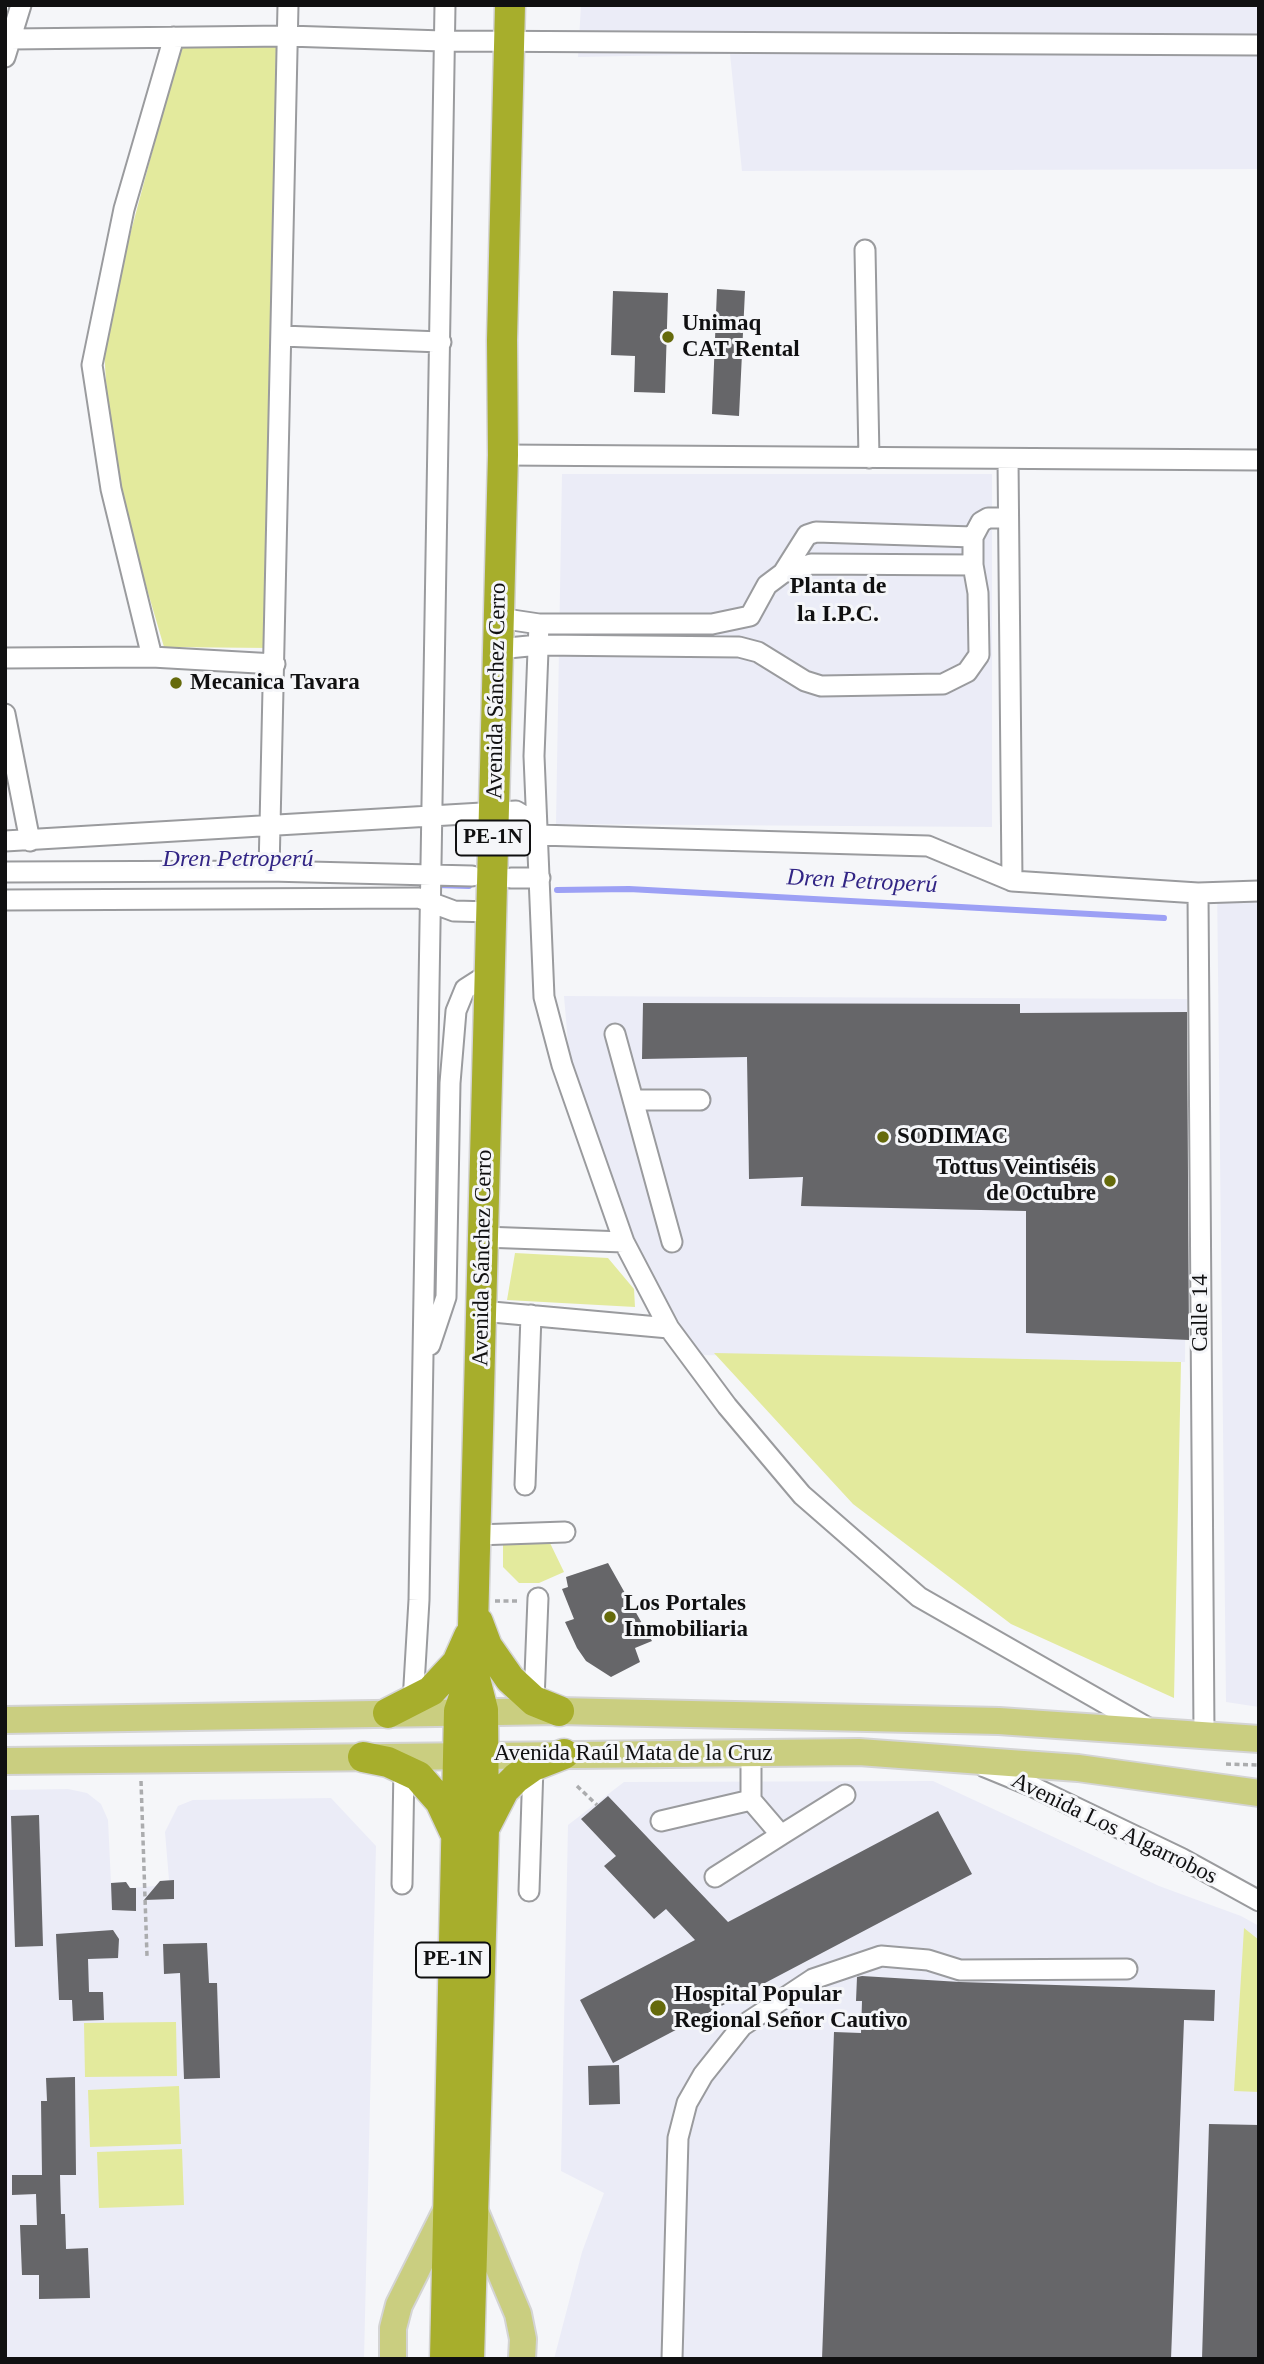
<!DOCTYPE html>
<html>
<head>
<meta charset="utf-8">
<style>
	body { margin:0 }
	#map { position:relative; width:1264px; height:2364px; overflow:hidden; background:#f5f6f9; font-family:Georgia,serif }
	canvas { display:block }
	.frame { position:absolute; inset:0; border:7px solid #101011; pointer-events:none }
</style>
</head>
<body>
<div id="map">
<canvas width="1264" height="2364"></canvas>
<div class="frame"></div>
</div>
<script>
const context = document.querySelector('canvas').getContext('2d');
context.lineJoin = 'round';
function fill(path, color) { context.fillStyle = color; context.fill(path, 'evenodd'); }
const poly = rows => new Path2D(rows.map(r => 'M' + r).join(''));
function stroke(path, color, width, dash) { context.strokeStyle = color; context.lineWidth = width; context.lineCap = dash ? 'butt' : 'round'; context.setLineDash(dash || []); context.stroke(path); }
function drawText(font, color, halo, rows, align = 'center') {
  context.font = font + ' Georgia,serif'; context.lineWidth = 6; context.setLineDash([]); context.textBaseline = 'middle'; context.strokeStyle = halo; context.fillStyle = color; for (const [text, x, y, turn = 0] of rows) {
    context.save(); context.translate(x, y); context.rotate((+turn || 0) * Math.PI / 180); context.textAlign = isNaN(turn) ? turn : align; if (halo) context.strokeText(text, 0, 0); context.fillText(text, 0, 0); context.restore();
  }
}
fill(poly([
	[581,5,1259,5,1259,169,742,171,730,54,578,57],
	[562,474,992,474,992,827,556,824],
	[1217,881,1259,881,1259,1707,1226,1702],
	[564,996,1187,999,1185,1362,698,1355,622,1222,570,1067],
	[933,1781,1159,1886,1241,1916,1259,1926,1259,2359,554,2359,582,2252,604,2193,561,2171,568,1825,624,1782],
	[68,1789,87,1793,101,1804,108,1820,111,1883,126,1882,131,1888,155,1886,160,1881,169,1880,165,1832,178,1806,193,1800,331,1798,376,1846,364,2359,5,2359,5,1790]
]), '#ebecf7');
fill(poly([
	[181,44,276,46,270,648,164,647,112,470,103,336],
	[515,1253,608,1258,634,1289,635,1307,507,1300],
	[714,1353,1181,1362,1174,1698,1011,1624,853,1504],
	[503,1543,550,1543,564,1572,539,1583,519,1583,503,1567],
	[1244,1928,1259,1940,1259,2092,1234,2091],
	[176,2022,177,2076,85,2077,84,2023],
	[179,2086,181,2144,90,2147,88,2090],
	[182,2149,184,2205,99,2208,97,2152]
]), '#e3ea9d');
stroke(poly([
	[436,885,469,886],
	[557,890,629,889,1164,918]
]), '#9ca0f5', 6);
fill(poly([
	[717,289,745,291,739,416,712,414],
	[613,291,668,293,665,393,634,392,635,356,611,355],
	[643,1003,1020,1004,1020,1013,1187,1012,1189,1340,1026,1333,1026,1211,801,1206,803,1177,749,1179,747,1057,642,1059],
	[608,1563,652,1641,635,1648,640,1662,611,1677,586,1661,577,1648,565,1622,574,1619,562,1589,568,1587,566,1577],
	[608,1796,728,1922,938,1811,972,1874,613,2063,580,2000,695,1940,666,1909,654,1919,604,1866,616,1856,581,1819],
	[39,1815,43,1946,15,1947,11,1816],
	[174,1880,174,1899,144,1900,160,1881],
	[126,1882,130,1888,136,1888,136,1911,112,1910,111,1883],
	[113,1930,119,1939,118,1958,88,1959,89,1992,103,1992,104,2020,73,2021,72,2000,59,2000,56,1934],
	[207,1943,209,1983,217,1983,220,2078,184,2079,180,1973,164,1974,163,1944],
	[862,1976,960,1982,1215,1990,1214,2021,1184,2020,1171,2359,822,2359,834,2032,861,2033,862,2001,856,2001,857,1977],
	[619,2065,620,2104,589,2105,588,2066],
	[75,2077,76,2175,60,2175,61,2214,65,2214,66,2249,88,2248,90,2298,39,2299,39,2275,22,2275,20,2225,37,2225,36,2194,12,2195,12,2175,42,2175,41,2101,47,2101,46,2078],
	[1209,2124,1259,2125,1259,2359,1202,2359]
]), '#666669');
const minor = poly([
	[10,39,287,36,443,41,1259,45],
	[5,57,21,5],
	[865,250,869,458],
	[281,336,441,342],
	[503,455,1259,460],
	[1008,459,1012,881],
	[973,565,973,537,981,522,988,518,1008,518],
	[783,573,807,535,816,532,973,537],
	[539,624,534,756,544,997,562,1065,624,1242,669,1328,727,1406,802,1495,919,1597,1150,1729],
	[498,649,539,645,739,647,758,652,805,681,821,686,943,684,967,672,979,655,978,593,973,565,811,564,783,573,767,585,750,616,712,624,539,624,499,618],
	[152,657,111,489,92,365,124,209,174,37],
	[5,658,152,657,275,664],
	[5,714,30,841],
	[5,841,516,811,526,817,538,835,928,846,1012,881,1198,893,1259,891],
	[269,871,288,5],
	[5,872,269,871,472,876],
	[511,878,540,878],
	[1198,893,1204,1733],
	[5,900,419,898,454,911,492,912],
	[615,1034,672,1242],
	[633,1100,700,1100],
	[483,1237,624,1242],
	[481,1311,669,1328],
	[430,1345,446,1297,450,1083,456,1011,465,989,490,973],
	[525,1485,531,1315],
	[476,1535,565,1532],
	[534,1701,538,1598],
	[413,1702,419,1600,445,5],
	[985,1767,1029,1785,1181,1858,1259,1901],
	[661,1821,751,1800,751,1753],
	[781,1835,845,1795],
	[715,1877,781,1835,751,1800],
	[402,1884,404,1767],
	[529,1891,533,1766],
	[672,2359,678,2138,687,2103,703,2075,742,2026,813,1979,881,1956,928,1960,960,1970,1127,1969]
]);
const major = poly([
	[5,1720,559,1711,999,1721,1259,1739],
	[5,1761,859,1752,1078,1768,1259,1793],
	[474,2209,518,2314,523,2339,522,2359],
	[393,2359,393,2328,399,2305,447,2209]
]);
const highway = poly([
	[478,1622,487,1646,510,1679,534,1701,559,1711],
	[388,1713,431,1691,457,1663,469,1636],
	[363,1757,388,1762,418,1776,440,1801,454,1831],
	[486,1825,504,1790,516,1778,533,1766,564,1754],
	[445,2359,459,1711,473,1671],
	[469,2359,484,1828,483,1710,473,1671,473,1626,503,455,502,340,510,5]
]);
stroke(minor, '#9a9b9e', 23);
stroke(major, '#d4d4d4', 30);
stroke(highway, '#d4d4d4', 33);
stroke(poly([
	[495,1601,519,1601],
	[1226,1764,1259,1765],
	[141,1781,147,1956],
	[577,1786,597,1805]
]), '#abacae', 3.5, [5, 3.5]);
stroke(minor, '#fff', 19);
stroke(major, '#cace80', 26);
stroke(highway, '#a7ae2c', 30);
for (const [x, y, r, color] of [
	[668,337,7,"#656a0b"],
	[176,683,7,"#656a0b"],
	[883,1137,7,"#656a0b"],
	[1110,1181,7,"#656a0b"],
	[610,1617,7,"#656a0b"],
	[658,2008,9,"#656a0b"]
]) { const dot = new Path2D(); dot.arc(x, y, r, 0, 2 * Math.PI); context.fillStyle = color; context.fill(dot); stroke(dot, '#f5f6f9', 2.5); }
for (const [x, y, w] of [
	[493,838,74],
	[453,1960,74]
]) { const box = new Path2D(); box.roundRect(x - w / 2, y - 17.5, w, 35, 5); context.fillStyle = '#f5f6f9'; context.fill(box); stroke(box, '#101011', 2); }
drawText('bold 21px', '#101011', null, [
	["PE-1N",493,838],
	["PE-1N",453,1960]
]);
drawText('bold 23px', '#101011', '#f5f6f9', [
	["Unimaq",682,324],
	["CAT Rental",682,350],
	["Mecanica Tavara",190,683],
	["SODIMAC",897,1137],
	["Tottus Veintiséis",1096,1168,"right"],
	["de Octubre",1096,1194,"right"],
	["Los Portales",624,1604],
	["Inmobiliaria",624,1630],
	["Hospital Popular",674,1995],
	["Regional Señor Cautivo",674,2021]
], 'left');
drawText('23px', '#101011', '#f5f6f9', [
	["Avenida Sánchez Cerro",497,691,-89],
	["Avenida Sánchez Cerro",483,1258,-89],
	["Calle 14",1201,1313,-90],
	["Avenida Raúl Mata de la Cruz",633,1754],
	["Avenida Los Algarrobos",1114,1829,26]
]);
drawText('bold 24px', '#101011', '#f5f6f9', [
	["Planta de",838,587],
	["la I.P.C.",838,615]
]);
drawText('italic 24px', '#322585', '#f5f6f9', [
	["Dren Petroperú",238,860],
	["Dren Petroperú",862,882,3]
]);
</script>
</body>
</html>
